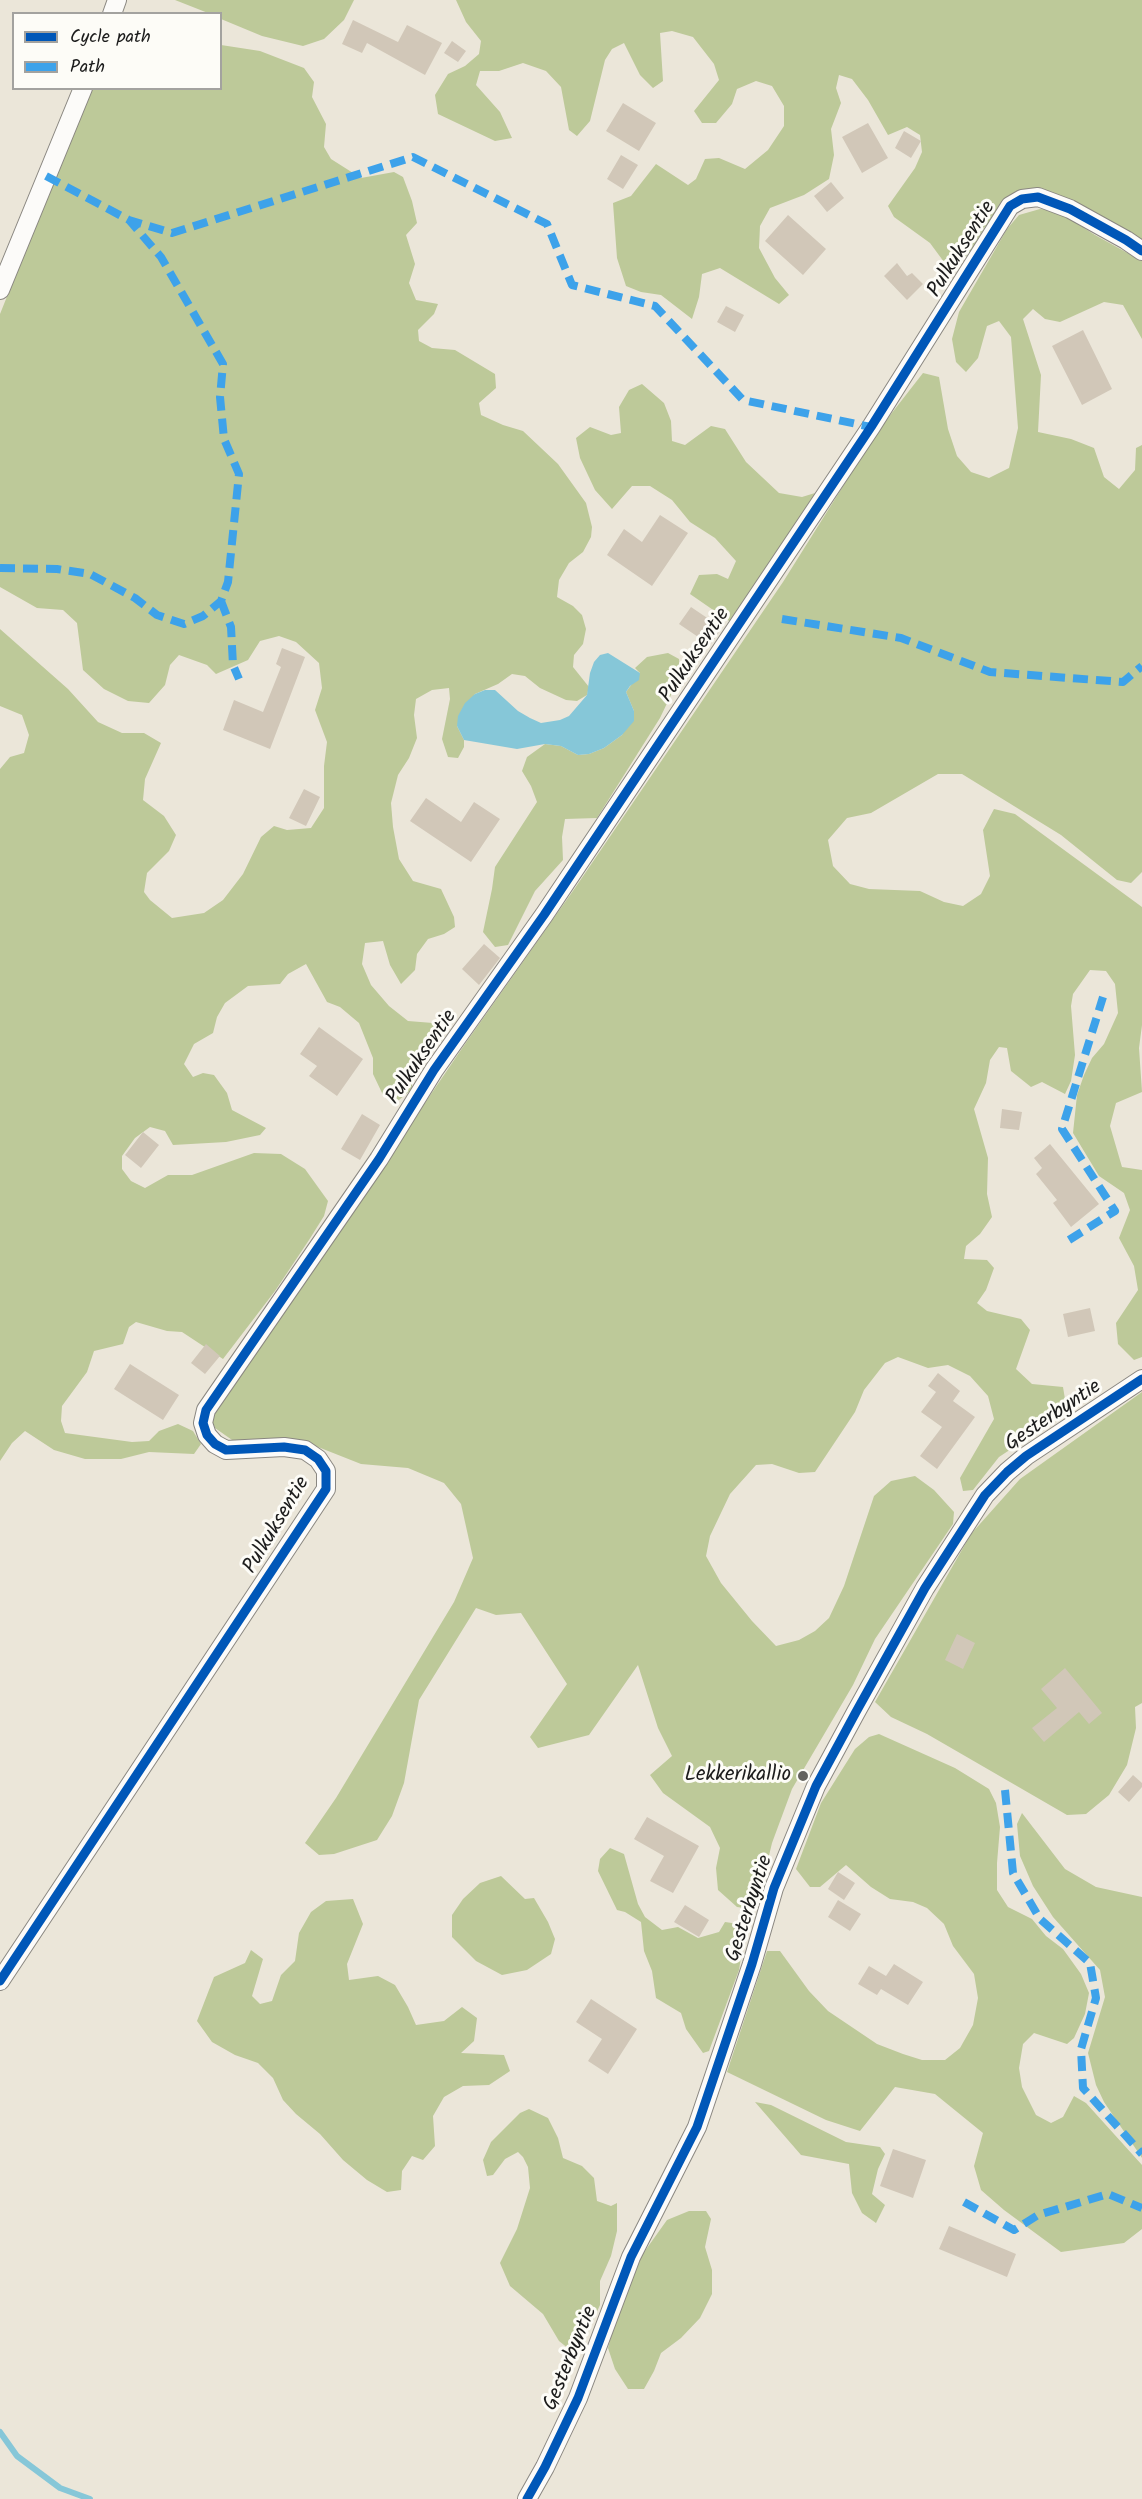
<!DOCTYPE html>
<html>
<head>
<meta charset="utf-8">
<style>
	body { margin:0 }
	#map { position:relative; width:1142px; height:2499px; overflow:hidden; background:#ebe6d9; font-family:Kalam,sans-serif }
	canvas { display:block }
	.legend { position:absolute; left:12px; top:12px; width:210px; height:78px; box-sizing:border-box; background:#fdfcf7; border:2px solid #a3a29f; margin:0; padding:8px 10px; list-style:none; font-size:18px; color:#1c1c1c }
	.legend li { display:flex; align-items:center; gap:12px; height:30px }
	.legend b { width:30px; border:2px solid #a3a29f }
</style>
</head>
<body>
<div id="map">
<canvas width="1142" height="2499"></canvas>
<ul class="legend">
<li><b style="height:8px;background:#0057b8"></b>Cycle path</li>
<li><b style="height:8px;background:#3da2ea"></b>Path</li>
</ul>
</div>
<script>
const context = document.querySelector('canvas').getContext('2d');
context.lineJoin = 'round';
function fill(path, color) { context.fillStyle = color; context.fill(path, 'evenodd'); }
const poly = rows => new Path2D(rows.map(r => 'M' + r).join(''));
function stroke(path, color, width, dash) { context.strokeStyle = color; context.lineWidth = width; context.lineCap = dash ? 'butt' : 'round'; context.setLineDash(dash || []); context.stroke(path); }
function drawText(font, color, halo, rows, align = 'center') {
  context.font = font + ' Kalam,sans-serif'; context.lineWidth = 6; context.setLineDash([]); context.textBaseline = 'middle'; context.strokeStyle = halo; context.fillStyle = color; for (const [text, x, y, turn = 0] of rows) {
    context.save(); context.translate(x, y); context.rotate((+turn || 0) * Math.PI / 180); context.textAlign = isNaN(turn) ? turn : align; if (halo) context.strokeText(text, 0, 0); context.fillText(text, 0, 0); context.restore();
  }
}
fill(poly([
	[175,0,354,0,344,20,324,39,303,46,262,36,221,19,220,14,208,13],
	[456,0,1142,0,1142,243,1068,203,1007,202,984,228,972,250,956,266,944,262,930,243,894,217,888,206,915,168,922,152,920,135,907,127,888,135,868,100,852,79,839,75,836,88,841,103,831,129,834,155,829,179,804,195,770,208,760,226,759,248,775,278,789,295,779,304,720,268,702,274,699,297,692,319,661,295,641,292,626,286,617,258,613,203,631,196,656,164,688,185,696,179,705,159,719,158,745,169,768,150,784,126,784,106,772,86,756,81,737,89,732,104,716,123,702,123,694,111,719,80,714,64,693,37,672,31,660,33,663,81,653,88,640,75,624,43,612,49,605,60,590,121,577,136,569,130,561,87,546,71,523,63,499,71,480,71,476,85,500,112,512,138,495,141,438,114,435,95,448,74,465,66,479,54,481,41,466,22],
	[221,45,260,51,304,68,314,82,312,97,326,124,324,147,331,159,361,178,394,172,403,177,412,201,417,223,406,235,415,264,409,283,416,300,438,304,434,314,418,330,419,341,432,348,455,350,495,374,496,388,479,403,481,415,503,425,523,431,558,464,586,503,592,527,591,537,583,552,569,563,559,580,557,597,573,606,582,615,586,629,583,644,574,655,573,667,589,687,587,695,577,701,566,700,540,688,525,676,512,674,498,684,475,694,457,726,464,740,464,747,458,758,448,757,442,739,450,699,449,688,432,690,416,699,414,715,417,738,409,758,398,775,391,803,393,827,399,859,413,881,441,889,454,917,455,927,444,934,428,939,417,954,415,970,401,984,390,965,383,941,365,943,362,964,371,985,389,1006,408,1021,433,1023,437,1042,421,1053,412,1073,412,1089,399,1100,383,1095,373,1074,373,1058,359,1023,340,1007,327,1002,306,964,288,974,280,984,248,986,225,1003,217,1017,213,1033,194,1044,184,1064,193,1077,203,1073,214,1075,227,1093,232,1110,266,1128,260,1135,226,1142,173,1145,165,1131,150,1127,135,1138,122,1156,122,1169,131,1181,145,1188,168,1175,192,1175,254,1153,281,1154,305,1169,328,1201,324,1216,309,1240,275,1291,223,1359,182,1332,167,1331,136,1322,129,1327,123,1344,94,1351,87,1372,62,1406,61,1421,65,1433,132,1442,149,1441,159,1431,178,1424,193,1431,201,1444,194,1454,149,1452,121,1459,85,1459,54,1450,25,1431,12,1443,0,1461,0,769,10,757,24,753,29,735,22,715,0,706,0,629,68,689,98,722,122,733,144,733,161,743,145,779,143,800,164,816,176,835,169,851,147,873,144,892,150,900,172,918,204,913,223,900,243,874,261,837,274,826,287,830,311,828,324,808,324,766,327,742,315,710,322,688,319,663,296,642,279,636,260,641,248,660,216,674,207,665,179,655,170,665,165,685,149,703,128,701,104,689,83,670,77,623,63,610,37,608,0,587,0,314,65,152,92,89,220,88],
	[1040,209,1056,210,1095,235,1142,261,1142,339,1123,305,1104,302,1060,322,1045,319,1033,309,1023,319,1041,375,1038,432,1071,439,1094,448,1104,477,1119,489,1135,470,1136,448,1142,445,1142,872,1131,883,1117,880,1061,835,962,774,938,774,871,813,847,818,828,840,833,866,850,884,869,889,920,891,944,902,963,906,981,894,990,876,983,830,994,809,1015,814,1142,907,1142,1025,1139,1048,1142,1092,1116,1103,1110,1126,1122,1167,1142,1170,1142,1357,1134,1360,1118,1344,1116,1323,1138,1290,1134,1266,1119,1238,1130,1210,1124,1193,1099,1176,1073,1133,1077,1095,1084,1075,1092,1058,1104,1044,1118,1013,1115,984,1106,971,1090,970,1073,994,1071,1006,1075,1055,1071,1081,1065,1094,1042,1082,1031,1087,1011,1071,1007,1048,999,1047,990,1060,986,1083,974,1109,988,1158,987,1194,992,1217,980,1234,966,1246,964,1259,987,1260,994,1268,986,1290,977,1303,987,1311,1021,1319,1030,1330,1016,1369,1032,1384,1063,1387,1066,1405,1058,1418,999,1457,973,1490,963,1491,960,1478,994,1419,988,1396,970,1376,948,1365,928,1368,898,1357,885,1363,864,1390,855,1412,815,1472,799,1473,772,1464,756,1465,730,1494,710,1536,706,1556,721,1583,752,1621,776,1646,799,1640,815,1631,829,1618,844,1586,874,1496,891,1481,915,1476,934,1490,954,1512,953,1524,875,1639,853,1685,792,1789,772,1843,761,1889,752,1909,737,1907,718,1890,716,1868,720,1848,710,1827,663,1793,650,1775,672,1756,658,1728,638,1665,589,1735,538,1748,530,1737,567,1684,521,1613,496,1615,476,1608,419,1700,404,1783,392,1816,377,1840,334,1854,319,1855,305,1843,336,1798,454,1602,473,1558,461,1504,444,1483,408,1468,361,1464,318,1447,281,1439,235,1442,215,1428,211,1418,465,1044,575,888,783,582,877,432,923,373,939,377,948,429,957,456,971,472,989,478,1009,468,1018,428,1011,337,999,321,987,326,978,358,966,372,956,362,952,339,959,312,1007,229,1019,215],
	[642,384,664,403,671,421,672,441,685,445,711,426,725,429,746,462,779,493,802,497,815,493,801,518,732,623,690,594,699,575,717,574,728,579,736,561,715,538,690,522,672,500,650,486,632,486,612,509,595,490,580,458,576,438,590,427,611,435,621,433,619,407,629,390],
	[668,653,679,659,680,676,660,718,597,818,565,819,562,837,563,860,535,891,508,945,495,947,483,932,492,889,495,867,537,802,531,786,522,771,527,757,545,744,561,746,578,755,589,754,604,748,622,735,634,711,626,692,640,673,635,668,647,657],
	[1142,1392,1142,1703,1135,1707,1136,1728,1127,1765,1109,1795,1086,1814,1067,1815,927,1734,891,1717,875,1702,971,1534,1020,1479],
	[879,1734,955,1768,989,1789,996,1803,1000,1827,997,1863,997,1890,1008,1907,1032,1919,1046,1936,1063,1949,1081,1974,1089,1993,1085,2014,1074,2038,1067,2044,1034,2033,1023,2044,1019,2068,1022,2087,1036,2115,1051,2123,1063,2117,1074,2096,1086,2103,1142,2165,1142,2229,1124,2243,1061,2252,1004,2210,981,2190,974,2166,983,2133,935,2094,895,2087,860,2131,826,2120,727,2072,767,1951,780,1951,809,1991,828,2011,877,2044,903,2054,922,2060,945,2060,960,2048,973,2025,978,1998,974,1974,953,1946,944,1924,927,1908,913,1902,890,1899,871,1887,846,1865,820,1887,810,1887,796,1869,821,1803,855,1749,869,1737],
	[1022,1813,1065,1869,1096,1887,1142,1897,1142,2158,1104,2102,1096,2085,1088,2053,1105,1997,1100,1970,1053,1917,1033,1886,1020,1856,1017,1824],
	[610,1848,624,1854,638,1904,645,1917,662,1930,678,1927,698,1938,719,1932,725,1922,739,1924,744,1939,739,1970,709,2051,703,2053,686,2029,681,2013,656,1998,652,1971,644,1951,641,1922,625,1912,617,1910,598,1871,600,1859],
	[501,1876,525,1899,534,1898,548,1922,555,1939,551,1954,527,1970,502,1975,476,1961,452,1937,452,1915,463,1899,480,1883],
	[353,1899,363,1924,347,1964,349,1980,378,1976,395,1985,408,2007,416,2025,444,2021,462,2007,477,2018,474,2041,461,2053,504,2055,510,2071,489,2085,463,2086,444,2097,433,2116,435,2146,423,2160,412,2156,402,2171,401,2190,387,2192,367,2180,343,2160,320,2134,296,2114,283,2100,273,2078,258,2063,235,2055,212,2042,197,2021,214,1977,245,1963,251,1950,263,1959,252,1996,260,2004,272,2001,281,1975,295,1961,299,1933,311,1912,326,1901],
	[755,2102,771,2105,846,2142,880,2147,885,2154,878,2169,872,2194,885,2205,876,2223,862,2213,852,2193,849,2164,801,2155],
	[529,2109,548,2118,558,2138,563,2158,582,2166,594,2178,597,2201,611,2206,617,2203,617,2231,611,2256,600,2281,600,2305,582,2344,574,2353,559,2341,543,2314,510,2286,500,2263,517,2229,530,2188,528,2167,523,2157,518,2152,505,2159,493,2175,487,2176,483,2160,491,2142,520,2113],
	[689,2211,706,2211,711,2219,705,2247,712,2270,712,2294,700,2318,681,2338,661,2353,654,2371,644,2389,628,2389,615,2369,608,2348,614,2325,642,2255,667,2220]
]), '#bdc999');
fill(poly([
	[608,653,640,673,639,680,630,686,626,692,634,711,634,721,622,735,604,748,589,754,578,755,561,746,545,744,517,749,464,740,457,726,458,716,465,703,475,694,485,690,495,690,518,711,530,718,541,723,560,720,569,716,587,695,590,673,594,662,600,655]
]), '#86c7d8');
stroke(poly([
	[0,2432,17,2456,60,2488,90,2499]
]), '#86c7d8', 6);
fill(poly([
	[353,20,398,42,407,25,442,43,425,75,367,43,362,53,342,44],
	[452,41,466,51,458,62,444,53],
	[623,103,656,123,639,151,606,131],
	[868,123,888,158,862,173,842,137],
	[904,131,921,141,911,158,895,148],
	[621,155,638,165,623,189,607,179],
	[831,182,844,198,827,212,814,196],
	[788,215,826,249,803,275,765,241],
	[897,263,907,276,912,273,923,284,907,300,884,276],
	[726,306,744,315,735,332,717,322],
	[1083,330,1112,389,1082,405,1052,346],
	[660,515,688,533,652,586,607,555,624,529,642,542],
	[691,607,722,628,710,645,679,624],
	[282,648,305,657,270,749,223,730,234,700,263,712,281,667,276,664],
	[304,789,320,797,306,826,289,818],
	[426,798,461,822,474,802,500,819,471,862,410,821],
	[484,944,500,958,479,985,462,969],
	[319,1027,363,1059,337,1096,309,1076,317,1066,300,1054],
	[1002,1109,1022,1112,1019,1130,1000,1128],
	[362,1114,380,1125,360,1160,341,1149],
	[143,1132,159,1145,141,1168,125,1155],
	[1050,1144,1099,1204,1071,1227,1053,1203,1057,1200,1036,1174,1042,1168,1034,1158],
	[1090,1308,1095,1331,1068,1337,1063,1314],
	[206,1344,220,1356,205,1374,191,1363],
	[130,1364,179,1395,163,1420,114,1389],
	[938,1373,960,1391,953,1401,975,1417,937,1469,920,1456,942,1427,921,1412,936,1392,928,1386],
	[957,1634,975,1643,963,1669,945,1660],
	[1065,1668,1102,1713,1089,1724,1079,1712,1044,1742,1032,1728,1057,1708,1041,1689],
	[1133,1775,1142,1783,1142,1787,1129,1802,1118,1792],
	[647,1817,699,1846,673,1893,650,1881,664,1856,634,1839],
	[838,1872,855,1883,844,1900,828,1889],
	[838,1900,861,1914,850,1931,828,1917],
	[685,1905,709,1920,699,1937,674,1922],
	[894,1964,923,1982,908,2005,881,1989,877,1995,858,1984,869,1966,886,1976],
	[591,1999,637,2029,608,2074,588,2061,602,2039,576,2022],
	[893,2149,926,2160,913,2198,880,2186],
	[949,2226,1016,2254,1007,2277,939,2249]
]), '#d1c7b8');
const minor = poly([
	[112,14,117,0],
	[0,290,83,88],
	[0,1981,326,1489,326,1471,318,1459,305,1450,284,1447,226,1450,215,1444,207,1435,203,1423,206,1410,379,1159,434,1070,544,915,871,427,1010,206,1022,199,1038,197,1070,209,1126,240,1142,251],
	[527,2499,545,2467,578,2398,631,2257,697,2127,752,1964,774,1888,816,1786,856,1712,925,1588,985,1495,1007,1472,1026,1456,1142,1379]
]);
stroke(minor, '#8a8781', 20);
stroke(minor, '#fcfbf9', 18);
stroke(poly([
	[46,176,129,220,172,233,413,157,547,224,572,285,655,306,743,400,871,427],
	[0,568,57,569,90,574,135,598,157,615,184,624,203,616,221,601,228,582,239,474,224,439,220,397,223,364,161,257,129,220],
	[221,601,231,627,233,665,239,679],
	[782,619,901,638,990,672,1123,682,1142,666],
	[1069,1240,1115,1211,1062,1129,1103,997],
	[1005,1790,1013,1873,1040,1919,1090,1963,1096,1998,1081,2049,1083,2088,1142,2154],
	[964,2202,1014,2230,1038,2215,1108,2194,1142,2208]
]), '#3da2ea', 8, [15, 8]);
stroke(poly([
	[0,1981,326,1489,326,1471,318,1459,305,1450,284,1447,226,1450,215,1444,207,1435,203,1423,206,1410,379,1159,434,1070,544,915,871,427,1010,206,1022,199,1038,197,1070,209,1126,240,1142,251],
	[527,2499,545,2467,578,2398,631,2257,697,2127,752,1964,774,1888,816,1786,856,1712,925,1588,985,1495,1007,1472,1026,1456,1142,1379]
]), '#0057b8', 9);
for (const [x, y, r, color] of [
	[803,1776,6,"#64635e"]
]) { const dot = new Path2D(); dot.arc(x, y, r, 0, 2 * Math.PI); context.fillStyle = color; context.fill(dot); stroke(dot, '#fdfcf7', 2); }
drawText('21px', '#1c1c1c', '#fdfcf7', [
	["Pulkuksentie",963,250,-58],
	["Pulkuksentie",696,656,-56],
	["Pulkuksentie",423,1058,-56],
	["Gesterbyntie",1054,1417,-34],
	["Pulkuksentie",278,1526,-59],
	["Gesterbyntie",751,1909,-72],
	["Gesterbyntie",572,2359,-68]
]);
drawText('21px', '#1c1c1c', '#fdfcf7', [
	["Lekkerikallio",791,1776]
], 'right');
</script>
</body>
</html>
